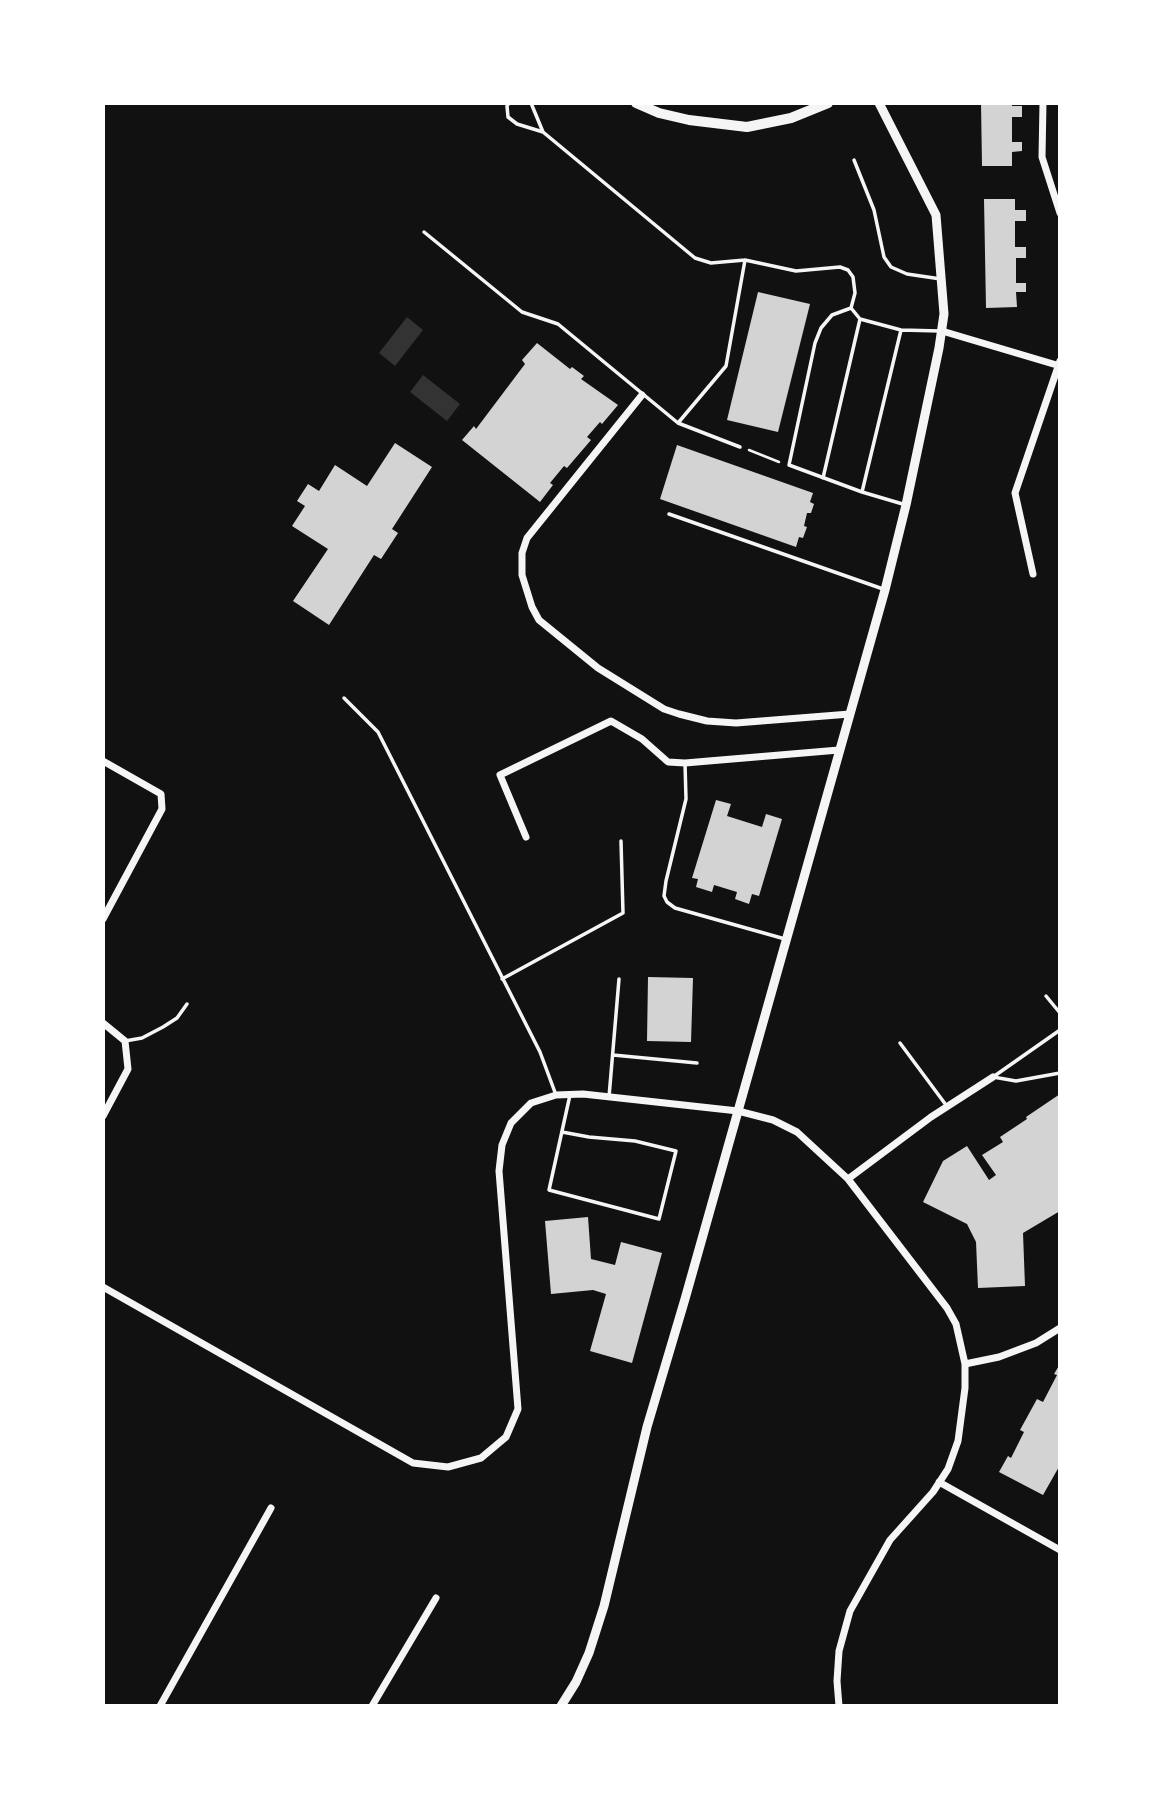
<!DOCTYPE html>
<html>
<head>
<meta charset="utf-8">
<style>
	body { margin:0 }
	#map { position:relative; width:1163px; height:1809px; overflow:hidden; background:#111; font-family:Figtree,sans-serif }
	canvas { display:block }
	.frame { position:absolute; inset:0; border:105px solid #fff; pointer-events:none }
</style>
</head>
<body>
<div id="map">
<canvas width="1163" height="1809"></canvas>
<div class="frame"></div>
</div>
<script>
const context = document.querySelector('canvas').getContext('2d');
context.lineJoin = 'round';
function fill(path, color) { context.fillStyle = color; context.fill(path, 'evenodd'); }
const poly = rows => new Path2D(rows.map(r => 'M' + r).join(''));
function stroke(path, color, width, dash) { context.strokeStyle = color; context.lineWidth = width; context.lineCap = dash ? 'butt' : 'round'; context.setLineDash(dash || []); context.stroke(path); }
fill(poly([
	[407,317,423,330,395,366,379,353],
	[423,375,460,404,447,421,410,392]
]), '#333');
fill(poly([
	[981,103,1012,103,1012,106,1022,106,1022,117,1012,117,1012,142,1022,142,1022,151,1012,152,1012,166,982,166],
	[984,199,1015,199,1015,210,1026,210,1026,221,1015,221,1015,247,1026,247,1026,258,1016,258,1016,283,1026,283,1026,292,1016,292,1017,307,986,308],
	[758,292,810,304,778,432,727,420],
	[537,343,570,369,572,367,584,376,581,379,618,405,602,424,600,422,587,437,591,440,567,468,564,466,550,483,553,485,540,502,462,440,474,426,476,429,525,364,522,360],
	[395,443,432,467,392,529,398,533,381,559,374,555,329,625,293,601,328,549,292,526,305,506,297,501,308,484,319,491,335,465,367,486],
	[677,445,813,493,810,502,814,504,811,513,807,513,804,526,807,527,803,538,799,537,796,547,660,499],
	[716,800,731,804,727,816,762,827,766,814,782,819,759,896,752,894,749,904,735,899,737,892,714,885,712,892,696,887,698,879,692,878],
	[648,977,693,978,691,1042,647,1041],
	[1060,1094,1060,1211,1023,1233,1025,1286,978,1288,976,1242,967,1224,923,1202,943,1161,967,1146,989,1180,996,1175,982,1155,1003,1142,1000,1137,1027,1119,1026,1117],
	[588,1217,591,1259,615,1265,621,1242,662,1253,632,1363,590,1351,606,1294,593,1290,551,1294,545,1221],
	[1060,1364,1060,1465,1043,1495,999,1472,1008,1456,1011,1458,1024,1432,1020,1430,1037,1399,1043,1402,1057,1375,1054,1374]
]), '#d3d3d3');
stroke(poly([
	[749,450,779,462]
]), '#f5f5f5', 2.5);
stroke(poly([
	[509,103,507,106,508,117,517,124,543,132,695,258,711,263,745,260,796,271,840,267,848,270,853,277,855,293,851,308,860,319],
	[531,103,543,132],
	[854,160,874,210,884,257,891,267,907,274,941,279],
	[424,232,522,312,558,324,678,423,740,447],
	[851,308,832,315,821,328,815,343,789,465,862,492,906,505],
	[678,423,726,366,745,260],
	[823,478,860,319,901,330,940,331],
	[862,492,901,330],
	[669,514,883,589],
	[344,698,378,732,540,1052,556,1095],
	[685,763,686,799,666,881,664,896,667,902,675,908,785,939],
	[502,979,623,913,621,841],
	[1046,996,1060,1013],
	[125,1041,142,1038,163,1027,177,1018,187,1004],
	[900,1043,946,1105],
	[613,1055,697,1063],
	[993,1077,1060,1030],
	[993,1077,1016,1081,1060,1073],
	[609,1097,619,979],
	[562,1132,589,1137,635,1141,676,1151,659,1219,549,1190,570,1095]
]), '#f5f5f5', 3.5);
stroke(poly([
	[1043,103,1042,157,1060,213],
	[942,331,1060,366],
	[642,395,527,538,522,553,522,575,532,607,539,620,598,668,664,709,679,714,707,721,736,723,850,714],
	[1033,574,1015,493,1060,361],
	[103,761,161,794,162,809,103,919],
	[526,837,500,775,611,721,642,739,668,762,685,763,839,750],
	[103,1023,125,1041,128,1069,103,1116],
	[848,1179,931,1117,993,1077],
	[103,1287,413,1463,448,1467,481,1458,506,1437,518,1409,499,1171,502,1145,511,1123,531,1103,556,1095,583,1094,738,1111,773,1120,797,1132,848,1179,947,1308,956,1324,965,1364,965,1388,958,1441,948,1469,933,1492,890,1540,850,1611,839,1651,837,1681,839,1706],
	[965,1364,999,1357,1036,1343,1060,1328],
	[939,1482,1060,1550],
	[160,1706,271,1508],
	[372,1706,436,1598]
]), '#f5f5f5', 7);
stroke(poly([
	[561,1706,576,1682,589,1653,604,1606,647,1427,685,1299,885,590,906,505,939,348,944,314,936,215,879,103]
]), '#f5f5f5', 9);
stroke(poly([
	[636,103,659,113,689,120,747,127,791,118,828,103]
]), '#f5f5f5', 10);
</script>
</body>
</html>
